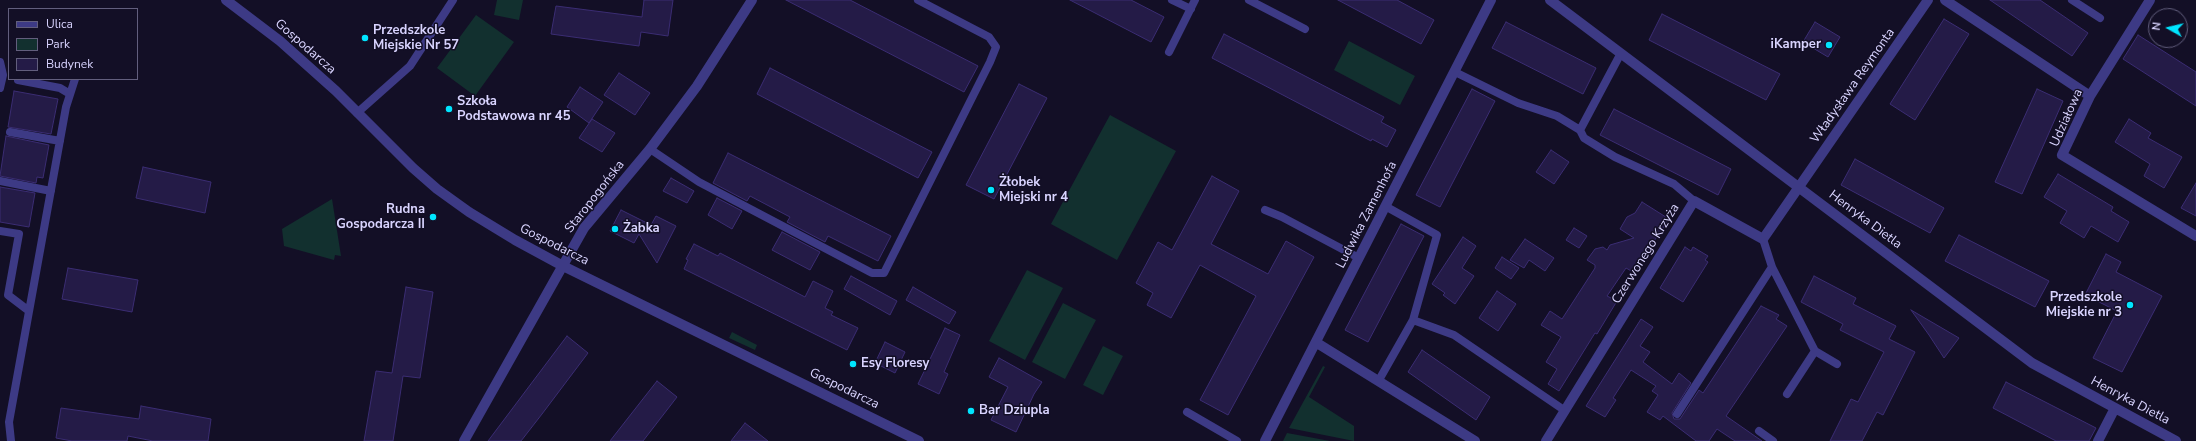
<!DOCTYPE html>
<html>
<head>
<meta charset="utf-8">
<style>
	body { margin:0 }
	#map { position:relative; width:2196px; height:441px; overflow:hidden; background:#130f26; font-family:"Nunito Sans",sans-serif }
	canvas { display:block }
	.legend { position:absolute; left:8px; top:8px; width:130px; height:72px; box-sizing:border-box; background:#130f26; border:1px solid #625e7d; margin:0; padding:5px 7px; list-style:none; font-size:12px; color:#d9d4ff }
	.legend li { display:flex; align-items:center; gap:8px; height:20px }
	.legend b { width:20px; border:1px solid #625e7d }
	.north { position:absolute; left:2148px; top:8px; width:40px; height:40px; box-sizing:border-box; background:#130f26; border:1px solid #625e7d; border-radius:50%; rotate:278deg; font-size:11px; font-weight:700; line-height:16px; text-align:center; color:#d9d4ff }
	.north::after { content:''; display:block; margin:auto; width:14px; height:18px; background:#00e5ff; clip-path:polygon(50% 0,100% 100%,50% 72%,0 100%) }
</style>
</head>
<body>
<div id="map">
<canvas width="2196" height="441"></canvas>
<ul class="legend">
<li><b style="height:5px;background:#3d3a85"></b>Ulica</li>
<li><b style="height:11px;background:#12302f"></b>Park</li>
<li><b style="height:11px;background:#241b47"></b>Budynek</li>
</ul>
<div class="north">N</div>
</div>
<script>
const context = document.querySelector('canvas').getContext('2d');
context.lineJoin = 'round';
function fill(path, color) { context.fillStyle = color; context.fill(path, 'evenodd'); }
const poly = rows => new Path2D(rows.map(r => 'M' + r).join(''));
function stroke(path, color, width, dash) { context.strokeStyle = color; context.lineWidth = width; context.lineCap = dash ? 'butt' : 'round'; context.setLineDash(dash || []); context.stroke(path); }
function drawText(font, color, halo, rows, align = 'center') {
  context.font = font + ' "Nunito Sans",sans-serif'; context.lineWidth = 3; context.setLineDash([]); context.textBaseline = 'middle'; context.strokeStyle = halo; context.fillStyle = color; for (const [text, x, y, turn = 0] of rows) {
    context.save(); context.translate(x, y); context.rotate((+turn || 0) * Math.PI / 180); context.textAlign = isNaN(turn) ? turn : align; if (halo) context.strokeText(text, 0, 0); context.fillText(text, 0, 0); context.restore();
  }
}
fill(poly([
	[497,0,523,0,519,20,494,15],
	[476,15,514,42,475,96,437,68],
	[1349,41,1415,76,1400,105,1334,70],
	[1110,115,1176,151,1117,260,1051,224],
	[332,199,341,256,335,255,334,260,284,246,282,229],
	[1027,270,1063,288,1025,360,989,341],
	[1063,303,1096,320,1065,379,1032,362],
	[732,332,757,345,755,350,729,338],
	[1103,346,1123,356,1103,395,1083,385],
	[1323,366,1325,367,1309,397,1354,426,1354,441,1289,428],
	[1287,433,1330,441,1283,441]
]), '#12302f');
const building = poly([
	[644,0,673,0,668,36,641,32,639,46,551,34,556,6,642,17,644,0],
	[786,0,850,0,978,66,964,92,786,0],
	[1070,0,1131,0,1164,17,1151,42,1070,0],
	[1338,0,1397,0,1434,20,1421,44,1338,0],
	[1990,0,2040,0,2088,33,2072,56,1990,0],
	[1662,14,1780,74,1766,100,1649,40,1662,14],
	[1944,19,1969,34,1915,120,1890,104,1944,19],
	[1506,22,1596,68,1583,94,1492,48,1506,22],
	[1815,22,1840,37,1828,57,1803,42,1815,22],
	[1224,34,1384,117,1381,122,1396,130,1387,147,1372,139,1371,141,1212,58,1224,34],
	[2138,35,2196,72,2196,106,2123,59,2138,35],
	[770,68,932,152,918,178,757,94,770,68],
	[619,73,650,93,635,115,604,95,619,73],
	[1019,84,1047,98,994,199,966,185,1019,84],
	[580,87,603,102,589,123,567,107,580,87],
	[1472,89,1495,101,1440,207,1416,195,1472,89],
	[2037,89,2063,101,2022,194,1995,182,2037,89],
	[14,91,58,99,51,134,8,127,14,91],
	[1614,109,1731,169,1718,195,1600,135,1614,109],
	[592,119,615,133,602,152,579,138,592,119],
	[2129,119,2151,133,2148,138,2182,157,2164,188,2144,176,2150,164,2115,142,2129,119],
	[6,136,49,145,43,178,37,177,36,183,0,176,6,136],
	[1551,150,1569,162,1554,184,1536,172,1551,150],
	[728,153,891,236,878,261,828,236,825,242,787,222,790,217,750,196,747,201,713,183,728,153],
	[1855,159,1944,208,1930,233,1841,185,1855,159],
	[143,167,211,182,205,213,136,198,143,167],
	[2058,174,2113,207,2111,211,2129,222,2118,242,2091,226,2084,238,2060,223,2067,211,2044,197,2058,174],
	[1212,176,1239,191,1211,244,1268,274,1286,241,1314,257,1228,415,1200,400,1256,296,1200,265,1171,318,1147,305,1153,293,1136,283,1158,242,1172,250,1212,176],
	[671,178,694,191,687,203,663,191,671,178],
	[2196,183,2196,216,2181,208,2196,183],
	[0,187,35,193,29,227,0,222,0,187],
	[717,198,742,211,732,229,708,215,717,198],
	[1642,202,1669,219,1633,272,1626,268,1607,296,1617,301,1597,334,1595,333,1559,391,1548,384,1557,369,1546,362,1561,337,1541,325,1550,311,1562,319,1595,268,1595,265,1587,260,1595,249,1603,247,1607,250,1610,245,1634,238,1620,229,1627,217,1635,213,1642,202],
	[621,210,651,225,656,216,676,226,657,263,639,234,634,243,610,231,621,210],
	[1401,224,1424,236,1368,342,1345,330,1401,224],
	[1574,228,1587,236,1579,248,1566,240,1574,228],
	[782,232,820,252,810,270,772,250,782,232],
	[1959,235,2049,281,2035,307,1945,261,1959,235],
	[1463,237,1476,246,1462,268,1474,276,1455,304,1443,295,1445,293,1432,284,1463,237],
	[1525,239,1554,258,1545,271,1529,260,1524,268,1510,260,1525,239],
	[694,244,718,256,720,253,805,297,813,281,833,291,825,308,833,312,831,315,858,328,847,350,684,269,688,260,686,259,694,244],
	[1685,247,1691,251,1693,247,1708,256,1705,260,1708,262,1683,302,1660,288,1685,247],
	[2106,254,2121,262,2116,272,2162,296,2122,372,2093,358,2117,311,2085,295,2106,254],
	[1502,257,1519,268,1511,279,1495,268,1502,257],
	[68,268,138,280,132,312,62,299,68,268],
	[851,276,897,301,890,315,844,289,851,276],
	[1814,276,1856,298,1853,304,1896,326,1889,339,1915,352,1883,415,1877,412,1862,441,1830,441,1851,399,1858,402,1884,352,1840,330,1843,324,1801,302,1814,276],
	[406,287,433,292,420,378,403,376,393,441,364,441,376,371,392,373,406,287],
	[913,287,956,312,949,324,906,300,913,287],
	[1497,291,1516,304,1498,331,1479,318,1497,291],
	[1761,306,1779,315,1776,319,1787,326,1726,416,1762,441,1735,441,1717,429,1709,441,1696,441,1663,416,1660,420,1647,412,1658,395,1652,391,1656,386,1631,370,1613,398,1616,400,1605,417,1586,406,1641,319,1653,327,1640,346,1650,352,1643,362,1672,384,1679,373,1691,383,1672,413,1674,419,1680,419,1699,390,1703,393,1761,306],
	[1911,310,1959,338,1944,358,1929,335,1911,310],
	[945,328,960,335,944,372,948,374,939,394,918,384,945,328],
	[567,336,588,353,542,414,521,441,488,441,567,336],
	[885,342,905,352,895,373,875,363,885,342],
	[1422,350,1490,397,1476,420,1408,372,1422,350],
	[999,358,1042,382,1034,394,1016,432,991,420,1008,387,989,377,999,358],
	[657,381,677,397,643,441,610,441,657,381],
	[2006,382,2096,428,2089,441,2056,441,1993,408,2006,382],
	[141,406,211,419,208,441,153,441,128,436,127,441,72,441,56,438,61,408,139,419,141,406],
	[745,423,768,441,731,441,745,423]
]);
fill(building, '#241b47');
stroke(building, '#3b2d73', 1);
stroke(poly([
	[1172,0,1191,9],
	[1249,0,1305,29],
	[2072,0,2100,18],
	[1169,52,1195,0],
	[0,62,3,75,0,88],
	[1455,72,1518,103,1557,116,1580,130,1584,138,1615,157,1674,184,1694,201],
	[18,80,60,88,70,94],
	[357,113,410,66,453,0],
	[1580,130,1621,53],
	[10,132,60,141],
	[650,149,699,182,872,273,884,273,990,62,996,47,989,37,918,0],
	[0,181,51,191],
	[1385,206,1437,235,1413,320],
	[1265,210,1282,217,1359,258],
	[0,231,19,234,8,295,29,311],
	[1763,239,1772,267,1815,351,1837,364],
	[1379,380,1413,320,1454,335,1564,410],
	[1787,394,1815,351],
	[1187,412,1237,441],
	[1677,414,1772,267],
	[1759,431,1773,441],
	[11,441,9,422,66,107,75,79]
]), '#3d3a85', 8);
stroke(poly([
	[226,0,280,41,336,91,413,168,437,189,469,212,515,240,563,266,919,441],
	[1550,0,2032,363,2176,441],
	[1945,0,2090,96],
	[2150,0,2090,96,2062,155,2196,236],
	[1317,343,1475,441],
	[464,441,584,228,650,149,697,86,752,0],
	[1265,441,1491,0],
	[1546,441,1694,201,1763,239,1928,0],
	[2098,441,2115,408]
]), '#3d3a85', 10);
for (const [x, y, r, color] of [
	[365,38,4,"#00e5ff"],
	[1829,45,4,"#00e5ff"],
	[449,109,4,"#00e5ff"],
	[991,190,4,"#00e5ff"],
	[433,217,4,"#00e5ff"],
	[615,229,4,"#00e5ff"],
	[2130,305,4,"#00e5ff"],
	[853,364,4,"#00e5ff"],
	[971,411,4,"#00e5ff"]
]) { const dot = new Path2D(); dot.arc(x, y, r, 0, 2 * Math.PI); context.fillStyle = color; context.fill(dot); stroke(dot, '#130f26', 1.5); }
drawText('bold 13px', '#d9d4ff', '#130f26', [
	["Przedszkole",373,31],
	["Miejskie Nr 57",373,46],
	["iKamper",1821,45,"right"],
	["Szkoła",457,102],
	["Podstawowa nr 45",457,117],
	["Żłobek",999,183],
	["Miejski nr 4",999,198],
	["Rudna",425,210,"right"],
	["Gospodarcza II",425,225,"right"],
	["Żabka",623,229],
	["Przedszkole",2122,298,"right"],
	["Miejskie nr 3",2122,313,"right"],
	["Esy Floresy",861,364],
	["Bar Dziupla",979,411]
], 'left');
drawText('13px', '#d9d4ff', '#130f26', [
	["Gospodarcza",305,47,41],
	["Władysława Reymonta",1853,86,-55],
	["Udziałowa",2067,118,-66],
	["Staropogońska",595,197,-52],
	["Ludwika Zamenhofa",1367,215,-63],
	["Henryka Dietla",1865,220,37],
	["Gospodarcza",554,245,27],
	["Czerwonego Krzyża",1646,254,-58],
	["Gospodarcza",844,389,26],
	["Henryka Dietla",2130,401,28]
]);
</script>
</body>
</html>
